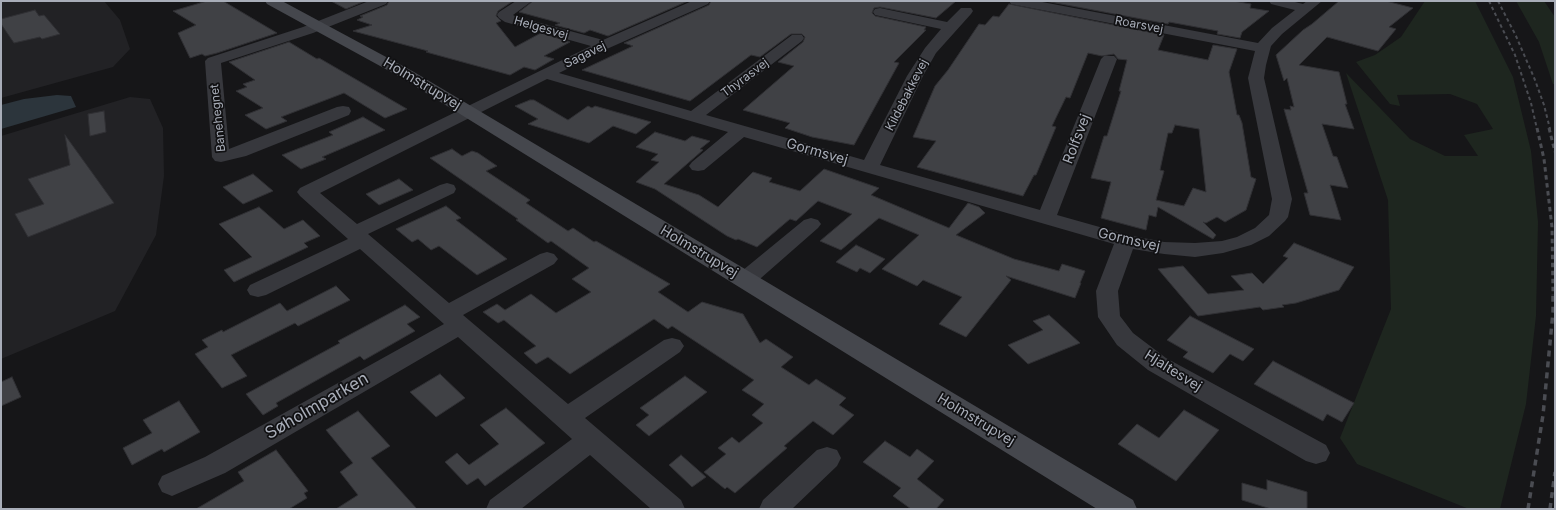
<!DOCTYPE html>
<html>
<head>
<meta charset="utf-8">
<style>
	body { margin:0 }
	#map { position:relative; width:1556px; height:510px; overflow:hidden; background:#161618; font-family:Inter,sans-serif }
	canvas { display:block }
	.frame { position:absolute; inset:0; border:2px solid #a8adb8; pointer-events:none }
</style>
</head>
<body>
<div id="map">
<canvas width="1556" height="510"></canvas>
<div class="frame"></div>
</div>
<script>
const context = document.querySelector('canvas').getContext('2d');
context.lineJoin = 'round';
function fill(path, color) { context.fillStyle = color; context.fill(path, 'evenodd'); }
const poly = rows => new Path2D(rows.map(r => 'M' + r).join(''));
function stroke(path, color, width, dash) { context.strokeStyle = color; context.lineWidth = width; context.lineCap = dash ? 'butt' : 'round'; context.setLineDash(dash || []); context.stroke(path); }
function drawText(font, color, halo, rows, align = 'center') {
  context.font = font + ' Inter,sans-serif'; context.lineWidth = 3.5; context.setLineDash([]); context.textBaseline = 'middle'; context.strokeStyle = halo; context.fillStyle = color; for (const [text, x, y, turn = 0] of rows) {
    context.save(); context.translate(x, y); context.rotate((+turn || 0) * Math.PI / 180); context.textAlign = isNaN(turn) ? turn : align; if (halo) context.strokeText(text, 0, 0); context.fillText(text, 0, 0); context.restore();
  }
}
fill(poly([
	[1,1,104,1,120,20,130,49,113,67,1,98],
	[130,97,150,99,163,128,164,176,156,235,115,311,1,359,1,136]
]), '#222225');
fill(poly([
	[1425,1,1475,1,1513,77,1531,151,1538,222,1536,316,1526,404,1500,509,1469,509,1357,464,1340,438,1391,309,1388,200,1346,73,1410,139,1445,156,1478,156,1464,135,1493,129,1477,104,1450,94,1397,95,1400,106,1390,104,1356,62,1375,55,1401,37],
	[1516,1,1544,1,1555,17,1555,84,1553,84,1539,42]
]), '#1e261f');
fill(poly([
	[57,95,71,96,76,107,1,129,1,105,24,99]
]), '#2c353c');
const building = poly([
	[207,1,223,1,277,33,217,53,205,56,202,54,190,58,178,33,196,25,173,11,207,1],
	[331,1,365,1,346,9,331,1],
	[389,1,513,1,498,11,496,16,501,21,496,23,515,47,541,33,570,42,544,56,554,59,535,70,524,67,510,75,426,52,428,51,353,31,372,25,357,20,363,17,360,16,387,5,389,1],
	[533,1,688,1,608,36,590,30,584,33,555,25,560,23,519,12,533,1],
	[711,1,956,1,936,18,880,7,874,8,872,13,875,16,926,27,924,30,926,30,894,62,899,63,854,145,812,137,785,128,790,123,743,110,794,66,778,62,803,42,805,37,802,34,791,34,760,57,751,55,690,101,582,70,633,46,624,43,709,5,711,1],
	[1045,1,1233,1,1251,4,1250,8,1269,11,1242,32,1240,38,1217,34,1218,31,1169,22,1168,24,1045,1],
	[1339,1,1386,1,1413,8,1389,27,1396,29,1378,51,1327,37,1299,65,1339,72,1347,104,1345,104,1354,129,1322,124,1333,156,1337,157,1348,188,1330,185,1341,220,1310,215,1304,193,1308,193,1284,109,1291,110,1290,106,1294,107,1287,78,1284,81,1276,55,1303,30,1312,24,1339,1],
	[1009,4,1164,35,1158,50,1208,60,1213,45,1237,49,1229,72,1237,115,1239,115,1242,123,1251,177,1256,179,1246,210,1225,222,1217,217,1206,223,1203,222,1216,235,1213,239,1158,207,1156,217,1149,215,1146,230,1101,218,1111,182,1091,178,1104,136,1107,136,1121,91,1119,91,1127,60,1118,59,1114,54,1102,56,1088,53,1070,98,1066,97,1052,126,1056,127,1036,175,1034,175,1023,196,917,167,936,141,913,137,935,86,948,70,979,24,985,25,993,16,999,17,1009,4],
	[1175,125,1199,129,1206,192,1193,188,1184,206,1156,200,1164,171,1160,170,1168,133,1172,133,1175,125],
	[35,10,39,16,44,15,60,34,42,39,40,37,14,43,1,24,1,19,35,10],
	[289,42,317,59,319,58,407,109,385,118,344,93,281,117,287,121,266,129,245,115,263,108,236,91,247,87,243,84,255,80,229,62,289,42],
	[530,100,534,100,568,120,588,106,592,108,595,106,651,122,636,134,613,126,589,143,528,124,538,119,515,106,530,100],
	[104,111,106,132,90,136,88,114,104,111],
	[363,117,385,130,322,157,326,159,301,169,282,155,333,135,329,132,363,117],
	[655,132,685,141,692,136,710,141,700,149,703,150,664,184,699,195,718,207,753,172,772,178,769,182,800,191,824,169,879,188,871,195,949,228,968,203,979,207,985,213,956,235,1014,259,1059,271,1062,264,1085,271,1080,283,1081,283,1075,298,1006,276,1011,280,966,337,939,324,962,297,923,280,917,286,882,269,919,235,879,218,841,250,820,241,852,214,818,201,796,221,790,219,757,247,738,239,736,240,727,236,655,189,636,182,659,162,651,160,658,154,636,147,655,132],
	[65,135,114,203,28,237,15,214,44,204,28,179,70,165,65,135],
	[452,149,462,156,472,151,478,153,497,166,486,171,530,200,526,203,568,231,573,228,594,242,596,241,670,284,658,292,688,312,702,302,743,314,760,343,766,339,793,357,781,367,809,385,816,379,846,398,839,405,854,415,833,435,813,421,784,446,787,448,735,493,727,487,725,489,704,472,726,454,718,448,732,437,739,443,763,423,752,415,764,404,742,390,754,380,672,326,668,329,654,319,570,374,548,357,536,364,524,353,536,346,504,320,498,323,483,312,497,304,505,310,531,294,556,313,591,292,572,279,589,268,551,241,548,243,516,220,518,219,430,158,452,149],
	[253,174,273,191,243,204,223,187,253,174],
	[399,179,413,190,379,205,366,194,399,179],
	[446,206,461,218,456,220,507,259,477,275,439,246,431,250,418,239,412,242,396,229,446,206],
	[259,207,284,229,303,220,320,236,304,243,308,247,234,282,224,270,252,257,219,224,259,207],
	[1294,243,1354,267,1339,290,1296,303,1282,305,1284,307,1263,310,1260,307,1198,316,1158,269,1183,266,1208,294,1244,290,1231,276,1252,273,1263,284,1288,258,1283,256,1294,243],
	[856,245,885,259,870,273,860,268,857,272,836,262,856,245],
	[336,286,350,300,298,326,295,323,231,355,247,376,222,388,195,354,208,347,202,340,222,330,223,332,280,303,287,311,336,286],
	[405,305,420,317,407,324,415,331,364,360,360,356,276,403,278,406,263,415,246,394,340,343,338,341,405,305],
	[1049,315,1080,343,1028,364,1008,345,1043,330,1033,321,1049,315],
	[1190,316,1254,349,1243,361,1230,354,1213,373,1183,357,1188,352,1167,340,1190,316],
	[1273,361,1354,403,1342,422,1327,414,1323,421,1254,384,1273,361],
	[440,374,465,398,436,417,410,392,440,374],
	[685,376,707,392,649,436,636,425,649,415,640,408,685,376],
	[12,377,21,397,1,406,1,382,12,377],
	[179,401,200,432,164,452,162,449,132,465,123,448,152,433,143,420,179,401],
	[506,408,545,443,485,486,478,478,467,485,445,462,457,453,469,465,499,444,480,425,506,408],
	[1184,410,1219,430,1176,481,1118,444,1137,424,1159,438,1184,410],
	[358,411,390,446,371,458,417,509,336,509,358,495,340,472,353,463,326,430,358,411],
	[885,441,910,457,917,449,934,461,917,479,944,500,936,509,911,509,893,496,901,488,863,462,885,441],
	[276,450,308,491,304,493,307,498,289,509,196,509,244,481,238,472,276,450],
	[681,455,706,477,692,487,669,465,681,455],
	[1267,480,1307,492,1307,509,1271,509,1242,500,1242,483,1267,490,1267,480]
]);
fill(building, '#404145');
stroke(building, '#303034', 1);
fill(poly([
	[369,1,388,1,386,4,313,33,221,63,229,149,337,107,343,106,349,107,351,111,349,115,246,156,221,162,215,161,212,157,205,61,208,58,303,27,369,1],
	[516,1,532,1,513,15,515,16,603,40,692,1,710,1,708,4,609,48,559,73,691,111,792,35,802,35,804,38,802,41,706,115,864,160,907,76,925,48,941,29,875,15,873,12,875,9,880,8,947,22,961,8,971,8,973,11,971,14,936,53,923,76,880,165,1040,210,1101,59,1104,56,1114,56,1117,59,1057,215,1128,235,1164,242,1195,243,1222,241,1237,237,1255,228,1269,215,1272,199,1248,78,1255,51,1016,5,1011,4,1009,1,1037,1,1258,43,1272,28,1295,10,1271,4,1269,1,1291,1,1303,4,1307,1,1322,1,1282,34,1271,46,1266,65,1264,78,1292,199,1288,217,1285,221,1269,236,1251,245,1223,253,1195,257,1164,254,1133,249,1118,291,1120,316,1133,333,1166,358,1326,445,1330,453,1326,461,1316,464,1306,461,1148,370,1117,345,1098,317,1096,291,1114,244,744,137,704,170,698,171,692,170,689,166,692,162,728,132,547,79,320,193,357,224,440,185,447,183,454,185,456,189,454,193,368,234,449,303,540,254,547,252,554,254,558,259,554,264,463,315,568,404,664,340,672,338,680,340,684,346,680,352,585,418,681,500,685,509,651,509,590,455,521,509,486,509,490,500,572,439,458,337,225,473,172,496,162,492,158,484,162,476,205,457,444,324,360,249,266,295,258,297,250,295,247,290,250,285,348,239,300,196,297,192,300,188,591,46,505,22,499,18,497,15,499,12,516,1],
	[811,218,818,220,821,224,818,228,753,285,745,287,737,285,734,280,737,275,804,220,811,218],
	[827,447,837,450,841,458,837,466,792,509,759,509,763,500,817,450,827,447]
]), '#37383d');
fill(poly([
	[265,1,282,1,414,72,1133,500,1137,509,1097,509,402,78,267,4,265,1]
]), '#45474d');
stroke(poly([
	[1489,1,1515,55,1531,103,1537,129],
	[1498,1,1516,36,1535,80,1544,105,1550,129]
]), '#4a4c52', 2, [3.5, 3]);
stroke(poly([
	[1537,128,1544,159,1552,227,1553,295],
	[1549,128,1555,152]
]), '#4a4c52', 3, [4.5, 3.5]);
stroke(poly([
	[1528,509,1543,415,1553,312,1553,294],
	[1550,509,1555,472]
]), '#4a4c52', 3.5, [6, 5]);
drawText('12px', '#a8adb8', '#111113', [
	["Roarsvej",1139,25,11],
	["Helgesvej",541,28,16],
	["Sagavej",585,55,-26],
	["Thyrasvej",745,78,-37],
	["Kildebakkevej",907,95,-63],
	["Banehegnet",218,118,-96]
]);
drawText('14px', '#a8adb8', '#111113', [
	["Holmstrupvej",422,84,31],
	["Rolfsvej",1077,139,-69],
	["Gormsvej",817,152,16],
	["Gormsvej",1129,240,13],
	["Holmstrupvej",699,252,31],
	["Hjaltesvej",1173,371,32],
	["Holmstrupvej",976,420,31]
]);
drawText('17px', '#a8adb8', '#111113', [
	["Søholmparken",317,406,-30]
]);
</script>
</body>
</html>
